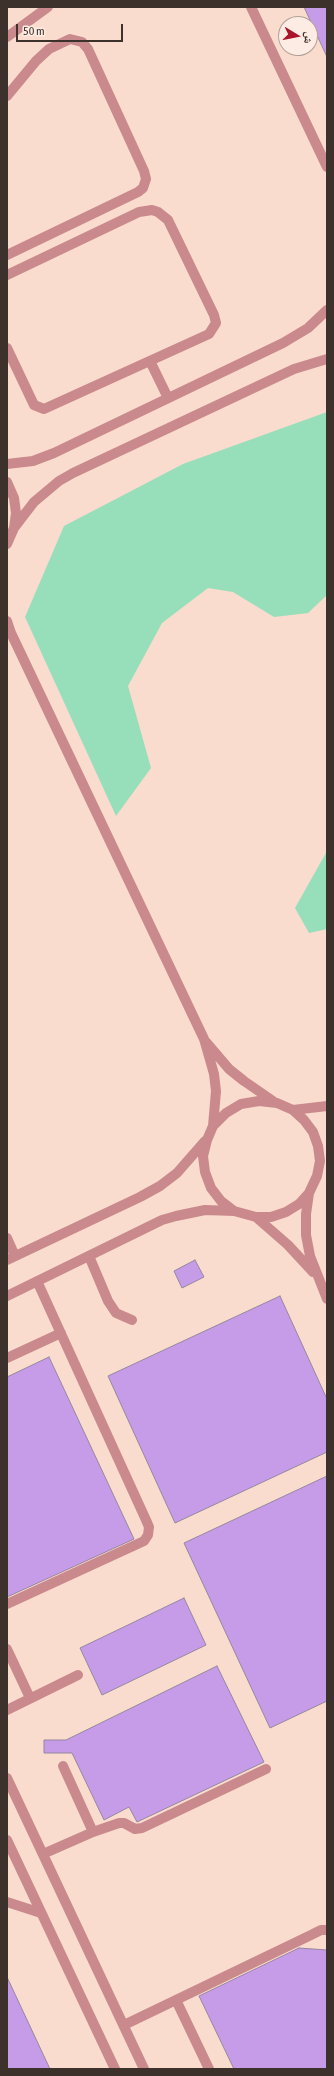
<!DOCTYPE html>
<html>
<head>
<meta charset="utf-8">
<style>
	body { margin:0 }
	#map { position:relative; width:334px; height:2076px; overflow:hidden; background:#f9dccd; font-family:"Asap Condensed","Noto Naskh Arabic",sans-serif }
	canvas { display:block }
	.frame { position:absolute; inset:0; border:8px solid #3c312b; pointer-events:none }
	.north { position:absolute; left:278px; top:16px; width:40px; height:40px; box-sizing:border-box; background:#fdece3; border:1px solid #b0a199; border-radius:50%; rotate:100deg; font-size:11px; font-weight:700; line-height:16px; text-align:center; color:#3c312b }
	.north::after { content:''; display:block; margin:auto; width:14px; height:18px; background:#aa142a; clip-path:polygon(50% 0,100% 100%,50% 72%,0 100%) }
	.scale { position:absolute; left:16px; top:24px; width:107px; height:18px; box-sizing:border-box; border:2px solid #3c312b; border-top:0; padding-left:5px; font-size:12px; line-height:14px; white-space:nowrap; color:#3c312b; -webkit-text-stroke:3px #fdece3; paint-order:stroke }
</style>
</head>
<body>
<div id="map">
<canvas width="334" height="2076"></canvas>
<div class="frame"></div>
<div class="north">ش</div>
<div class="scale">50 m</div>
</div>
<script>
const context = document.querySelector('canvas').getContext('2d');
context.lineJoin = 'round';
function fill(path, color) { context.fillStyle = color; context.fill(path, 'evenodd'); }
const poly = rows => new Path2D(rows.map(r => 'M' + r).join(''));
function stroke(path, color, width, dash) { context.strokeStyle = color; context.lineWidth = width; context.lineCap = dash ? 'butt' : 'round'; context.setLineDash(dash || []); context.stroke(path); }
fill(poly([
	[327,412,327,595,308,613,274,617,233,592,208,588,162,623,128,686,151,768,116,816,25,617,64,526,183,464],
	[327,851,327,929,309,933,295,908]
]), '#97debb');
const building = poly([
	[304,7,327,7,327,57,304,7],
	[195,1260,204,1277,182,1288,174,1271,195,1260],
	[280,1296,327,1399,327,1452,175,1523,108,1376,280,1296],
	[49,1357,134,1539,7,1597,7,1377,49,1357],
	[327,1476,327,1701,270,1728,184,1543,327,1476],
	[184,1598,206,1645,102,1695,80,1648,184,1598],
	[217,1666,264,1762,137,1822,129,1807,104,1820,72,1753,44,1753,44,1740,66,1740,217,1666],
	[299,1948,327,1950,327,2069,234,2069,199,1996,299,1948],
	[7,1977,50,2069,7,2069,7,1977]
]);
fill(building, '#c69be7');
stroke(building, '#94879f', 1);
stroke(poly([
	[251,7,327,167],
	[7,37,48,7],
	[7,96,36,61,49,49,70,39,82,42,88,49,144,171,146,179,143,188,138,192,7,255],
	[7,275,139,212,152,210,158,212,168,220,214,315,216,323,209,334,44,409,34,405,7,348],
	[150,361,168,398],
	[7,464,33,461,54,453,283,343,308,328,327,310],
	[7,482,14,498,16,513,14,528,7,544],
	[14,528,34,502,59,481,73,473,294,369,327,359],
	[7,621,11,633,204,1039,214,1074,216,1091,213,1126],
	[206,1042,229,1069,244,1081,273,1101],
	[293,1110,327,1106],
	[309,1193,299,1204,286,1212,271,1217,256,1217,234,1211,221,1201,211,1188,205,1172,203,1156,207,1140,213,1126,226,1113,241,1104,259,1101,277,1103,293,1110,304,1120,313,1132,318,1146,320,1161,317,1176,309,1193,306,1214,306,1235,310,1256,327,1299],
	[256,1217,288,1245,313,1272],
	[7,1238,15,1256],
	[89,1256,108,1301,116,1313,132,1320],
	[7,1260,140,1197,160,1186,177,1173,205,1141],
	[7,1296,162,1220,176,1216,205,1210,234,1211],
	[7,1358,61,1333],
	[7,1604,144,1541,148,1535,149,1527,146,1520,37,1281],
	[7,1649,30,1698],
	[7,1710,78,1675],
	[7,1778,144,2069],
	[93,1832,119,1823,124,1823,135,1829,142,1828,266,1769],
	[7,1840,115,2069],
	[43,1854,93,1832,63,1766],
	[7,1902,41,1913],
	[176,2000,209,2069],
	[124,2025,311,1935,321,1930,327,1930]
]), '#ca8a8d', 10);
</script>
</body>
</html>
